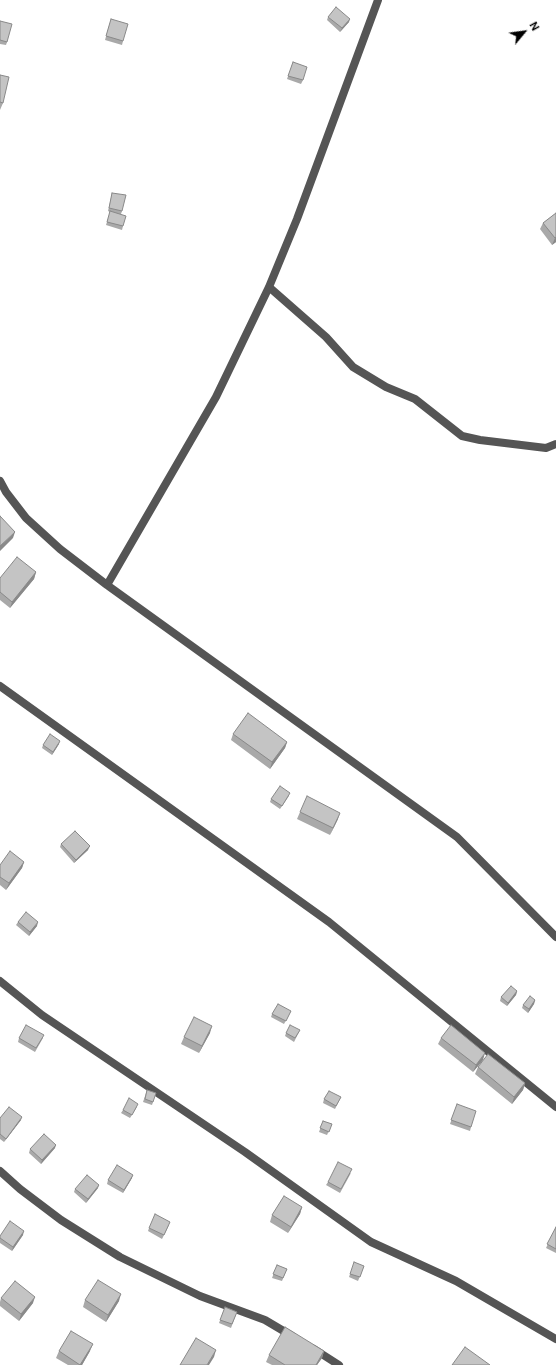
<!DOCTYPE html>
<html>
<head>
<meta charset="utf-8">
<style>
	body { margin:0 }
	#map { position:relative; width:556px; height:1365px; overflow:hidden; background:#fff; font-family:"DM Sans",sans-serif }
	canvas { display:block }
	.north { position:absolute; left:504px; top:12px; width:40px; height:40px; -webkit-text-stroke:3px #fff; paint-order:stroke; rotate:61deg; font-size:11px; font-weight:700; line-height:16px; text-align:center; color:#000 }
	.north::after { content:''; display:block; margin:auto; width:14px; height:18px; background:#000; clip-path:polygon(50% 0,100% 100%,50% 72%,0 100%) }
</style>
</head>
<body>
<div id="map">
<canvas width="556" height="1365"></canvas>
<div class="north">N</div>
</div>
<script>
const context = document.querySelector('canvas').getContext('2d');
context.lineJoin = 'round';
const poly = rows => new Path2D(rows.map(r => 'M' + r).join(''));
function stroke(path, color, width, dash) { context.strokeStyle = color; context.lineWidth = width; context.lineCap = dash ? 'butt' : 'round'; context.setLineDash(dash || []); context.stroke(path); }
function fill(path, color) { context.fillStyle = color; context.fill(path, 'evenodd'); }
stroke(poly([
	[269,287,326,337,353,367,386,387,415,399,462,436,480,440,546,448,556,444],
	[0,481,6,492,26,518,60,549,107,585,457,837,556,937],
	[107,585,216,397,269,287,297,219,378,0],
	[0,686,329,922,556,1107],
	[0,981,42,1015,245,1152,371,1242,456,1281,556,1339],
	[0,1171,20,1189,61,1220,120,1257,200,1296,265,1320,292,1336],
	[314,1349,339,1365]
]), '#555', 8);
fill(poly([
	[328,17,349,22,340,32,327,20],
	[111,19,123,41,122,45,105,40],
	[0,21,7,42,6,45,0,44],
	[293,62,303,80,301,84,287,79],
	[0,75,3,103,0,110],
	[112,193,122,211,121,214,123,226,122,230,106,225,110,212,108,211],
	[556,213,556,242,552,245,540,229,543,223],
	[36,572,34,579,10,608,0,600,0,578],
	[233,734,287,742,285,748,270,769,231,740],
	[59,744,52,755,42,748,43,745],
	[289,796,280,809,270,802,271,799],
	[300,812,338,819,330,835,297,819],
	[61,844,88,850,74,863,60,847],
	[24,862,22,868,6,890,0,885,0,865],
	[18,922,37,926,29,936,16,925],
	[517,991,516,995,507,1006,500,1001,501,997],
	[535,1000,534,1004,528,1013,522,1008,523,1005],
	[291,1011,284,1024,271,1017,272,1014],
	[300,1030,294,1042,285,1036,286,1033],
	[210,1033,199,1053,181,1044,184,1037],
	[19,1038,43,1038,35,1052,18,1042],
	[441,1038,483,1060,473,1072,438,1044],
	[478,1067,525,1083,523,1090,512,1104,475,1074],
	[147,1090,153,1102,152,1105,143,1102],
	[341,1097,335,1109,323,1103,324,1099],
	[457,1104,471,1127,470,1131,450,1124],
	[137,1107,130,1118,121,1113,123,1110],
	[0,1118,21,1120,4,1142,0,1139],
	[323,1121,332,1124,327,1135,319,1132],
	[55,1148,41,1164,29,1153,30,1149],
	[351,1173,340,1193,326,1185,328,1182],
	[132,1178,123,1193,107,1184,108,1180],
	[98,1188,86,1203,74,1192,75,1189],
	[302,1207,300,1214,288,1233,270,1222,272,1215],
	[169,1225,162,1239,148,1231,149,1228],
	[556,1227,556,1253,546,1248],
	[23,1235,12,1251,0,1243,0,1236],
	[277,1265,287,1269,282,1281,272,1278],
	[364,1266,358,1281,349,1277,350,1274],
	[1,1298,33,1303,19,1321,0,1306,0,1302],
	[85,1300,119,1301,106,1322,83,1307],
	[225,1307,237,1312,231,1328,219,1323],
	[59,1351,90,1351,82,1365,68,1365,56,1358],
	[324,1351,322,1358,317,1365,272,1365,266,1362,269,1355]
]), '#a9a9a9');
fill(poly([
	[350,19,349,22,340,32,342,28],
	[556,237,556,242,552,245,555,238],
	[15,532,13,538,0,551,0,546],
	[36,572,34,579,10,608,12,602],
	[60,741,59,744,52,755,53,752],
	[287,742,285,748,270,769,272,762],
	[340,813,338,819,330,835,333,828],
	[90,846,88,850,74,863,76,860],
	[24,862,22,868,6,890,9,883],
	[38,922,37,926,29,936,30,932],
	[517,991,516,995,507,1006,508,1003],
	[535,1000,534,1004,528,1013,529,1009],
	[212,1026,210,1033,199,1053,202,1046],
	[485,1053,483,1060,473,1072,476,1065],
	[525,1083,523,1090,512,1104,514,1097],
	[22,1117,21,1120,4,1142,6,1139],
	[56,1145,55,1148,41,1164,42,1160],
	[133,1175,132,1178,123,1193,124,1190],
	[99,1185,98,1188,86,1203,88,1199],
	[302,1207,300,1214,288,1233,291,1227],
	[24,1231,23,1235,12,1251,13,1247],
	[121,1294,119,1301,106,1322,108,1315],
	[35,1297,33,1303,19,1321,21,1314],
	[93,1344,90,1351,82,1365,80,1365],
	[216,1350,214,1357,209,1365,207,1365],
	[324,1351,322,1358,317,1365,316,1365]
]), '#898989');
const building = poly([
	[336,7,350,19,342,28,328,17,336,7],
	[111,19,128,24,123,41,106,36,111,19],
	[0,21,12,24,7,42,0,40,0,21],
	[293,62,307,67,303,80,288,76,293,62],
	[0,75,9,77,3,103,0,102,0,75],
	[112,193,126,195,122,211,109,208,112,193],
	[110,211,126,216,123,226,107,222,110,211],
	[556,213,556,237,555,238,543,223,556,213],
	[0,516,15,532,0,546,0,516],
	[17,557,36,572,12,602,0,592,0,578,17,557],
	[248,713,287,742,272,762,233,734,248,713],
	[50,734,60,741,53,752,43,745,50,734],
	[280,786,290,793,282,806,271,799,280,786],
	[307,796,340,813,333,828,300,812,307,796],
	[75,831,90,846,76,860,61,844,75,831],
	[10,851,24,862,9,883,0,877,0,865,10,851],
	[26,912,38,922,30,932,18,922,26,912],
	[511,986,517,991,508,1003,501,997,511,986],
	[530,996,535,1000,529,1009,523,1005,530,996],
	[278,1004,291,1011,286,1021,272,1014,278,1004],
	[194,1017,212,1026,202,1046,184,1037,194,1017],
	[26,1025,44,1035,36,1048,19,1038,26,1025],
	[290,1025,300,1030,295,1038,286,1033,290,1025],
	[451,1025,485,1053,476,1065,441,1038,451,1025],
	[488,1054,525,1083,514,1097,478,1067,488,1054],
	[147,1090,156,1093,153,1102,145,1099,147,1090],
	[329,1091,341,1097,336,1106,324,1099,329,1091],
	[129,1098,138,1104,132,1115,123,1110,129,1098],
	[457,1104,476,1111,471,1127,451,1120,457,1104],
	[9,1107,22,1117,6,1139,0,1134,0,1118,9,1107],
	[323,1121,332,1124,329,1132,320,1128,323,1121],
	[44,1134,56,1145,42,1160,30,1149,44,1134],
	[338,1162,352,1169,341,1189,328,1182,338,1162],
	[117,1165,133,1175,124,1190,108,1180,117,1165],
	[87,1175,99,1185,88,1199,75,1189,87,1175],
	[284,1196,302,1207,291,1227,272,1215,284,1196],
	[155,1214,170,1222,164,1235,149,1228,155,1214],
	[10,1221,24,1231,13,1247,0,1238,0,1236,10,1221],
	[556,1227,556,1249,547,1244,556,1227],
	[354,1262,364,1266,360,1277,350,1274,354,1262],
	[277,1265,287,1269,283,1278,273,1274,277,1265],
	[98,1280,121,1294,108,1315,85,1300,98,1280],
	[15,1281,35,1297,21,1314,1,1298,15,1281],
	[225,1307,237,1312,232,1324,220,1320,225,1307],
	[285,1327,324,1351,316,1365,285,1365,269,1355,285,1327],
	[71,1331,93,1344,80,1365,59,1351,71,1331],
	[196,1338,216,1350,207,1365,180,1365,196,1338],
	[465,1347,490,1365,452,1365,465,1347]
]);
fill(building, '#c4c4c4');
stroke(building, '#898989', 1);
</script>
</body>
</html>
